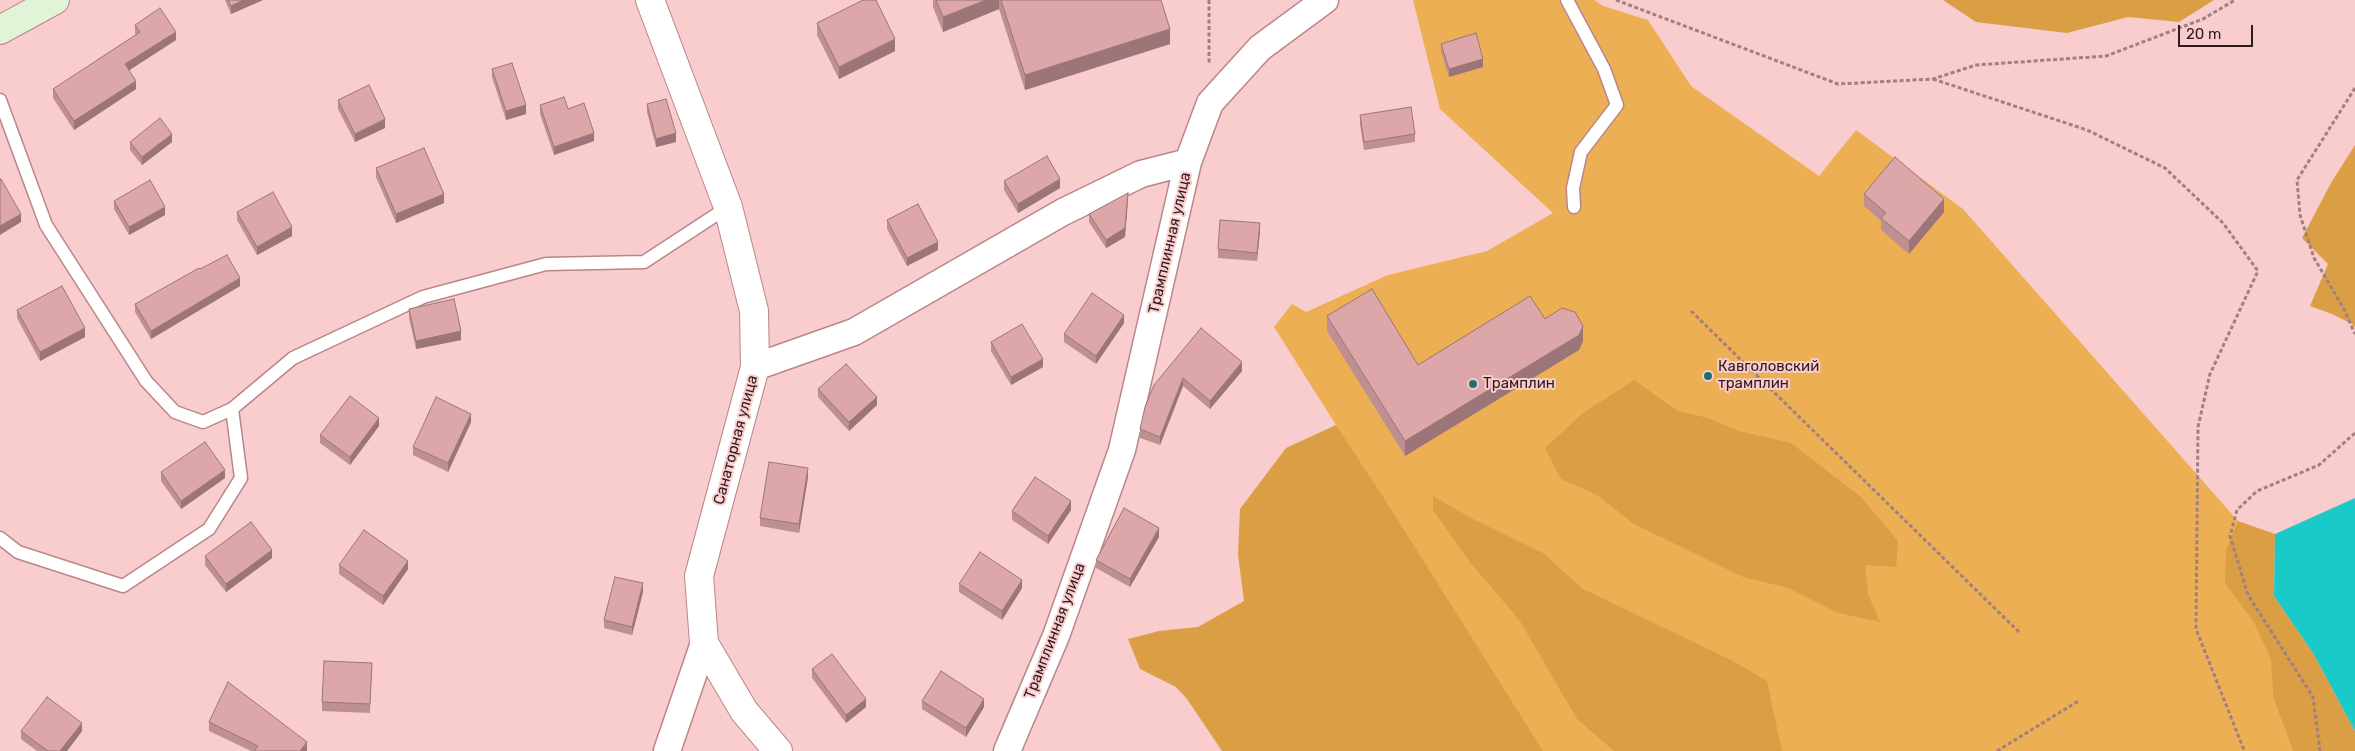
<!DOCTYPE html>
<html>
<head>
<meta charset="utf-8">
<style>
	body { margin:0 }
	#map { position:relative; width:2355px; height:751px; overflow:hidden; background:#f9ccce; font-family:Rubik,sans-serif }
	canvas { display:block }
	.scale { position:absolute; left:2178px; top:25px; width:75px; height:22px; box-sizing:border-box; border:2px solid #2f1a1c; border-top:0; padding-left:6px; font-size:15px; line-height:18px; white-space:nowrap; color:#2f1a1c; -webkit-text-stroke:4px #f9ccce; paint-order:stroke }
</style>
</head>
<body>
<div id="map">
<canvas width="2355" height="751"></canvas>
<div class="scale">20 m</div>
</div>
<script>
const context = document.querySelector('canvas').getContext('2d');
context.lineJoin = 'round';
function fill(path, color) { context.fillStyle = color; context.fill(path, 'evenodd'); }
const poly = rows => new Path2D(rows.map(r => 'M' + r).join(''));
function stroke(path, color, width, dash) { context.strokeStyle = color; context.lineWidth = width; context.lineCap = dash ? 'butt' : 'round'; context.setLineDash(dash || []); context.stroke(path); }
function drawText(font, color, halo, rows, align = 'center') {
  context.font = font + ' Rubik,sans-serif'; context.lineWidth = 4; context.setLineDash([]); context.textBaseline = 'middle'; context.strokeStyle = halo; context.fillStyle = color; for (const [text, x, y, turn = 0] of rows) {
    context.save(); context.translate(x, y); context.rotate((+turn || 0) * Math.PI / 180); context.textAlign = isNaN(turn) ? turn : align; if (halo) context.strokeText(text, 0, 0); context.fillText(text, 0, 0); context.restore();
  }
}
fill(poly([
	[1413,0,1594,0,1603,6,1648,20,1691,86,1819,176,1856,130,1963,209,2238,521,2253,621,2272,659,2273,698,2293,751,1462,751,1293,516,1336,425,1274,327,1292,304,1306,312,1388,275,1487,251,1553,213,1440,109]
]), '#edaf54');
fill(poly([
	[1943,0,2214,0,2179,22,2128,17,2067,33,1976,22],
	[2355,145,2355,327,2352,324,2332,314,2310,306,2328,264,2302,238,2331,183],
	[1634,380,1678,411,1708,418,1739,431,1791,443,1861,497,1898,541,1896,567,1865,565,1868,594,1880,622,1838,613,1788,588,1743,577,1634,524,1597,495,1561,479,1545,448,1583,413],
	[1336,425,1387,503,1543,751,1222,751,1187,699,1176,687,1140,669,1128,639,1159,631,1198,627,1244,601,1238,555,1240,509,1286,448],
	[1433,496,1473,519,1543,553,1583,589,1731,660,1767,681,1782,751,1614,751,1577,719,1520,621,1469,561,1433,510],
	[2238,521,2275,534,2274,596,2313,653,2355,731,2355,751,2293,751,2273,698,2271,659,2253,621,2225,583,2226,550]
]), '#da9e44');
fill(poly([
	[2355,498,2355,731,2313,653,2274,596,2275,534]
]), '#1acac9');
const service = poly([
	[1567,0,1604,69,1617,105,1581,152,1573,188,1574,207],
	[0,100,46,225,146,381,175,412,203,422,232,409],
	[0,538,18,552,123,586,209,529,241,478,232,409,293,358,423,297,546,264,644,262,728,207]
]);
const minor = poly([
	[1188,162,1210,103,1260,48,1325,0],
	[755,367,854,332,1063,212,1141,174,1188,162,1122,450,1056,636,1007,751],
	[667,751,704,643]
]);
const tertiary = poly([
	[650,0,728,207,754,311,755,367,699,576,704,643,744,711,778,751]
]);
const secondary = poly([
	[0,30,55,0]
]);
stroke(service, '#ba868a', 15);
stroke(minor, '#ba868a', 29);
stroke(tertiary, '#ba868a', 30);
stroke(secondary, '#ba868a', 30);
stroke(poly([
	[1209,0,1209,65],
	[1616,0,1838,84,1933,79,1976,65,2106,56,2203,19,2235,0],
	[1933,79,2087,130,2165,168,2223,223,2258,271,2210,374,2198,427,2196,629,2244,750],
	[2355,88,2297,180,2300,215,2314,258,2344,309,2355,334],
	[1691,311,2021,634],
	[1997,751,2080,700],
	[2320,751,2313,697,2248,595,2230,536,2237,510,2257,491,2319,465,2355,433]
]), '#a27f81', 3, [4, 2.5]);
stroke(service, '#fff', 12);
stroke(minor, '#fff', 26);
stroke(tertiary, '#fff', 28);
stroke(secondary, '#e2f4d8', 28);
fill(poly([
	[225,0,263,0,231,14],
	[933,0,1161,0,1170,44,1025,90,999,9,943,32,933,7],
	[817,23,895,51,839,79,817,35],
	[135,25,176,40,129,70,136,89,74,130,53,98,53,89,136,35,135,33],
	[1441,44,1483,67,1449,77,1441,52],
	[492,69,526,114,506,120,492,77],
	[338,100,385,128,355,142,338,109],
	[647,104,676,142,656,147,647,112],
	[540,105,568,109,594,141,554,155,540,114],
	[1360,115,1415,134,1415,142,1364,150,1360,124],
	[130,142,172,142,142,165,130,150],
	[376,168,444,203,396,223,376,177],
	[1004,181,1060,188,1018,213,1004,190],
	[1864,194,1944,212,1909,254,1881,230,1881,221,1864,206],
	[114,201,165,215,129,235,114,209],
	[1128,202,1125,237,1106,248,1089,222,1089,214],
	[237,212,292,236,257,255,237,220],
	[887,220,938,250,907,266,887,229],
	[1260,231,1257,261,1218,258,1218,249],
	[200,269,240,286,151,339,135,312,135,304],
	[409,309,461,340,416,349,409,318],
	[17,310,85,337,40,361,17,318],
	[1327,316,1418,365,1583,341,1579,350,1405,456,1327,331],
	[1124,323,1096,364,1064,342,1064,334],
	[991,342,1043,367,1011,385,991,351],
	[1242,362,1242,371,1210,409,1183,386,1160,445,1140,438,1140,429,1154,385],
	[818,389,877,405,849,431,818,397],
	[471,422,448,472,413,455,413,447],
	[379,426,350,465,320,443,320,435],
	[161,472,225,478,181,509,161,481],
	[808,477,799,533,760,526,760,518],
	[1071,510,1048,544,1012,520,1012,511],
	[1159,537,1130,587,1096,568,1096,560],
	[205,556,272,558,226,592,205,565],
	[339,565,408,569,383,605,339,574],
	[959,584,1022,588,1002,620,959,592],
	[643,592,632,635,604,628,604,620],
	[372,663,370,713,322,711,322,702],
	[812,669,866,707,846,723,812,678],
	[922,701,984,707,966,737,922,709],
	[209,722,307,750,251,751,209,731],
	[21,731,82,731,67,751,37,751,21,739]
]), '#be9092');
fill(poly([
	[244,0,263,0,231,14,231,6],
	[986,0,999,0,999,9,943,32,943,17],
	[1170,29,1170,44,1025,90,1025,75],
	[176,32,176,40,125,73,125,64],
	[895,39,895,51,839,79,839,67],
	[1483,59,1483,67,1449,77,1449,69],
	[136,81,136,89,74,130,74,121],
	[526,105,526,114,506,120,506,111],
	[385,119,385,128,355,142,355,134],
	[594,133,594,141,554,155,554,147],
	[676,133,676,142,656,147,656,139],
	[172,134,172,142,142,165,142,157],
	[1060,179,1060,188,1018,213,1018,204],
	[1128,193,1125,237,1106,248,1106,240],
	[444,194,444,203,396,223,396,214],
	[1944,199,1944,212,1909,254,1909,241],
	[165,207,165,215,129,235,129,227],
	[21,214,21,222,0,235,0,226],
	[1260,223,1260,231,1257,261,1257,253],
	[292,227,292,236,257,255,257,247],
	[938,242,938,250,907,266,907,258],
	[240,278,240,286,151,339,151,331],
	[1124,315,1124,323,1096,364,1096,356],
	[1583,326,1583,341,1579,350,1405,456,1405,441],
	[85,328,85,337,40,361,40,352],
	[461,331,461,340,416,349,416,341],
	[1043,359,1043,367,1011,385,1011,377],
	[1242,362,1242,371,1210,409,1210,401],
	[1183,378,1183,386,1160,445,1160,437],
	[877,397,877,405,849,431,849,422],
	[471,414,471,422,448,472,448,463],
	[379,418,379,426,350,465,350,457],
	[808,468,808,477,799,533,799,524],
	[225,470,225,478,181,509,181,501],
	[1071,501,1071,510,1048,544,1048,536],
	[1159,528,1159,537,1130,587,1130,579],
	[272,550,272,558,226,592,226,584],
	[408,561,408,569,383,605,383,596],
	[1022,580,1022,588,1002,620,1002,611],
	[643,583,643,592,632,635,632,627],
	[866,699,866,707,846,723,846,715],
	[984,699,984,707,966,737,966,728],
	[82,723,82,731,67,751,60,751],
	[307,742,307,751,300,751]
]), '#9b7577');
const building = poly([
	[228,0,244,0,231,6,228,0],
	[863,0,876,0,895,39,839,67,817,23,863,0],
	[936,0,986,0,943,17,936,0],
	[1001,0,1161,0,1170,29,1025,75,1001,0],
	[160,8,176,32,125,64,136,81,74,121,53,89,140,32,135,25,160,8],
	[1476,33,1483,59,1449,69,1441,44,1476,33],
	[512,63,526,105,506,111,492,69,512,63],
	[369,85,385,119,355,134,338,100,369,85],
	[564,97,568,109,584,103,594,133,554,147,540,105,564,97],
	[666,99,676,133,656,139,647,104,666,99],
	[1411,107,1415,134,1364,142,1360,115,1411,107],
	[160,118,172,134,142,157,130,142,160,118],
	[424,148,444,194,396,214,376,168,424,148],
	[1047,156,1060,179,1018,204,1004,181,1047,156],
	[1895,157,1944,199,1909,241,1881,218,1886,213,1864,194,1895,157],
	[0,179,1,179,21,214,0,226,0,179],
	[150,180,165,207,129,227,114,201,150,180],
	[273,192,292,227,257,247,237,212,273,192],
	[1128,193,1125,228,1106,240,1089,214,1128,193],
	[918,204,938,242,907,258,887,220,918,204],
	[1220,220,1260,223,1257,253,1218,249,1220,220],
	[227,255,240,278,151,331,135,304,199,268,200,269,227,255],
	[62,286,85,328,40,352,17,310,62,286],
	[1372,289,1418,365,1530,296,1545,319,1562,308,1575,312,1583,326,1579,335,1405,441,1327,316,1372,289],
	[1092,293,1124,315,1096,356,1064,334,1092,293],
	[454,299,461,331,416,341,409,309,454,299],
	[1022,324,1043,359,1011,377,991,342,1022,324],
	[1201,328,1242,362,1210,401,1183,378,1160,437,1140,429,1145,407,1154,385,1201,328],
	[846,364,877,397,849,422,818,389,846,364],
	[350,396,379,418,350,457,320,435,350,396],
	[436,397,471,414,448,463,413,447,436,397],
	[205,442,225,470,181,501,161,472,205,442],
	[769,462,808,468,799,524,760,518,769,462],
	[1035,477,1071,501,1048,536,1012,511,1035,477],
	[1124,508,1159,528,1130,579,1096,560,1124,508],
	[251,522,272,550,226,584,205,556,251,522],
	[364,530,408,561,383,596,339,565,364,530],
	[980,552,1022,580,1002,611,959,584,980,552],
	[615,577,643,583,632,627,604,620,615,577],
	[832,654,866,699,846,715,812,669,832,654],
	[324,661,372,663,370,704,322,702,324,661],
	[941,671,984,699,966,728,922,701,941,671],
	[228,682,307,742,300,751,254,751,258,746,209,722,228,682],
	[47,697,82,723,60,751,48,751,21,731,47,697]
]);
fill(building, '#dda7aa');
stroke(building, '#9b7577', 1);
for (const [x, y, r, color] of [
	[1708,376,5,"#226e6d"],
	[1473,384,5,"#226e6d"]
]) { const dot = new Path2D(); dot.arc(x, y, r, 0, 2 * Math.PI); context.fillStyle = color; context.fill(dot); stroke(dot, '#f9ccce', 2); }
drawText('15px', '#2f1a1c', '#f9ccce', [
	["Трамплинная улица",1170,243,-77],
	["Санаторная улица",736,440,-75],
	["Трамплинная улица",1055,631,-69]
]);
drawText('15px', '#2f1a1c', '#f9ccce', [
	["Кавголовский",1718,367],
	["трамплин",1718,384],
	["Трамплин",1483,384]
], 'left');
</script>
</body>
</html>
